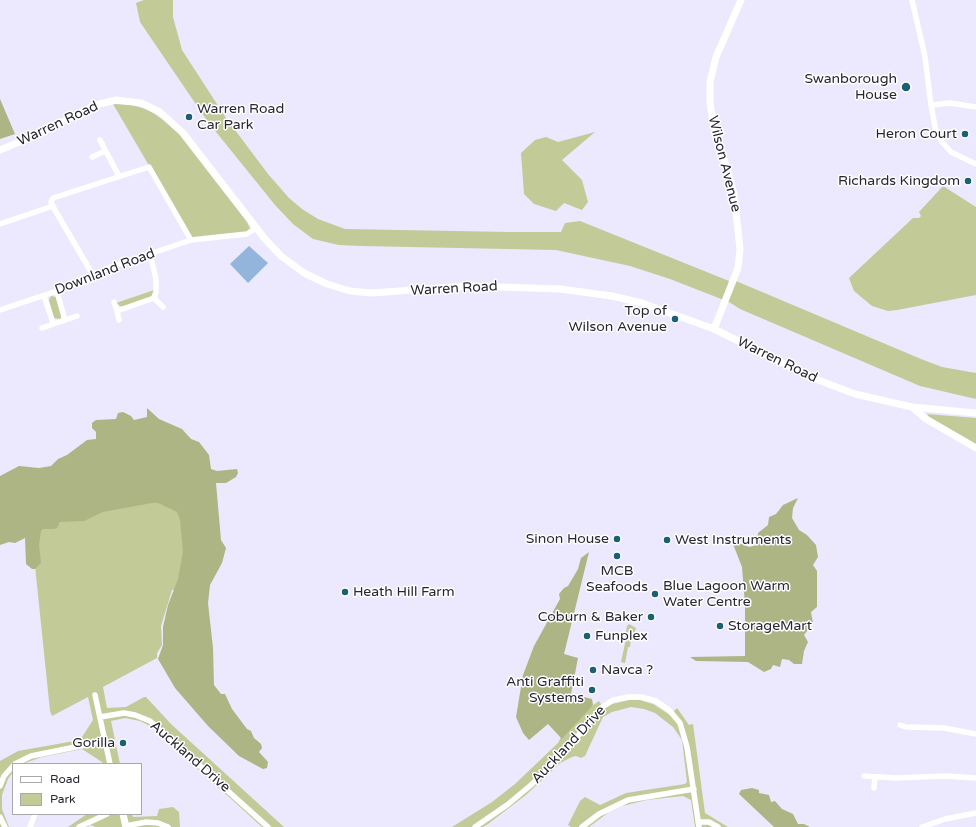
<!DOCTYPE html>
<html>
<head>
<meta charset="utf-8">
<style>
	body { margin:0 }
	#map { position:relative; width:976px; height:827px; overflow:hidden; background:#ece8fe; font-family:"Varela Round",sans-serif }
	canvas { display:block }
	.legend { position:absolute; left:12px; top:763px; width:130px; height:52px; box-sizing:border-box; background:#fff; border:1px solid #a9a8ad; margin:0; padding:5px 7px; list-style:none; font-size:12px; color:#282633 }
	.legend li { display:flex; align-items:center; gap:8px; height:20px }
	.legend b { width:20px; border:1px solid #a9a8ad }
</style>
</head>
<body>
<div id="map">
<canvas width="976" height="827"></canvas>
<ul class="legend">
<li><b style="height:5px;background:#fff"></b>Road</li>
<li><b style="height:11px;background:#c2ca98"></b>Park</li>
</ul>
</div>
<script>
const context = document.querySelector('canvas').getContext('2d');
context.lineJoin = 'round';
function fill(path, color) { context.fillStyle = color; context.fill(path, 'evenodd'); }
const poly = rows => new Path2D(rows.map(r => 'M' + r).join(''));
function stroke(path, color, width, dash) { context.strokeStyle = color; context.lineWidth = width; context.lineCap = dash ? 'butt' : 'round'; context.setLineDash(dash || []); context.stroke(path); }
function drawText(font, color, halo, rows, align = 'center') {
  context.font = font + ' "Varela Round",sans-serif'; context.lineWidth = 3; context.setLineDash([]); context.textBaseline = 'middle'; context.strokeStyle = halo; context.fillStyle = color; for (const [text, x, y, turn = 0] of rows) {
    context.save(); context.translate(x, y); context.rotate((+turn || 0) * Math.PI / 180); context.textAlign = isNaN(turn) ? turn : align; if (halo) context.strokeText(text, 0, 0); context.fillText(text, 0, 0); context.restore();
  }
}
fill(poly([
	[144,0,173,0,173,17,182,50,226,118,268,174,289,198,302,209,318,219,345,229,509,232,561,232,565,223,580,221,729,281,736,281,921,359,942,367,976,373,976,399,920,386,740,309,729,302,670,279,630,266,556,250,362,246,339,245,313,239,293,224,275,205,208,122,140,22,136,3],
	[113,104,132,105,149,110,163,120,179,134,247,222,251,231,247,233,192,239],
	[595,132,562,160,582,180,588,202,582,210,564,203,556,211,534,204,524,194,521,153,535,140,546,137,558,142],
	[943,186,976,207,976,295,897,310,888,311,872,306,854,291,849,278,913,218,919,218,921,216,919,212],
	[154,290,151,297,122,307,116,303],
	[51,296,56,297,62,315,60,319,54,318,49,300],
	[927,414,976,418,976,444,929,417],
	[185,491,190,587,172,590,161,626,162,645,157,653,157,658,103,687,107,708,126,707,144,697,146,697,171,724,284,827,262,827,152,727,140,721,125,718,111,721,120,764,103,764,102,762,82,749,42,757,22,764,13,764,13,772,8,779,2,795,2,809,9,827,0,827,0,761,18,751,80,740,93,720,88,697,52,716,50,711,31,527],
	[629,624,636,628,633,638,631,638,630,647,628,647,625,663,621,662,626,639,625,637,627,626],
	[629,700,640,700,653,704,670,715,677,708,689,725,693,724,705,813,728,827,695,827,691,800,683,796,647,800,622,806,609,812,589,827,571,827,568,825,580,801,585,797,600,805,626,793,685,784,687,782,682,740,673,727,655,713,644,709,631,707,612,712,603,717,585,756,581,758,576,756,572,757,560,763,526,795,488,824,483,827,452,827,492,802,515,784,558,743,561,737,562,739,589,708,599,701,604,709,612,704],
	[173,807,179,812,180,827,95,827,91,825,87,827,68,827,87,814,132,814,133,817,157,816,159,809]
]), '#c2ca98');
fill(poly([
	[0,99,15,134,0,139],
	[147,408,159,419,182,429,191,439,199,442,209,455,211,469,217,471,237,469,238,473,236,477,226,483,216,483,221,540,226,548,222,563,210,585,208,603,213,648,214,685,221,694,225,694,232,709,247,729,251,731,254,738,261,744,262,748,259,752,268,762,267,768,263,769,239,756,208,726,175,688,158,659,163,645,163,627,168,605,178,579,183,552,180,520,177,512,158,503,152,503,103,512,84,521,60,522,57,528,54,529,43,529,41,531,39,545,41,563,35,569,32,569,26,564,25,538,15,543,9,542,0,545,0,476,19,466,39,468,51,466,58,459,67,455,87,440,96,439,96,432,92,428,92,423,96,420,116,419,118,413,123,412,131,416,134,420,147,417],
	[798,498,793,508,792,518,799,530,807,535,816,545,818,557,813,565,817,571,817,607,811,612,813,623,804,635,808,642,804,651,802,664,794,664,789,660,782,659,780,667,773,665,771,669,764,672,748,662,696,661,690,657,745,656,745,605,742,567,733,544,743,544,749,547,757,545,758,533,768,525,769,517,776,514,783,505],
	[589,552,564,654,578,658,571,694,592,699,593,705,562,739,548,724,529,740,523,733,516,717,523,675,534,646,560,599,559,594,564,588,568,586,578,569,581,558],
	[752,788,759,790,759,793,769,795,771,802,775,801,782,809,793,814,798,824,804,824,810,827,774,827,739,794,741,790]
]), '#adb584');
fill(poly([
	[249,246,268,263,248,283,230,264]
]), '#93b5dc');
stroke(poly([
	[912,0,925,57,931,105,936,132,942,142,951,152,976,164],
	[931,105,950,103,976,107],
	[100,140,119,176],
	[92,157,105,151],
	[0,224,53,206],
	[95,275,90,270,52,205,51,202,53,198,149,167,191,240],
	[57,292,65,320],
	[44,296,53,323],
	[154,298,163,307],
	[114,302,117,311,154,298,156,292,156,279,150,254],
	[0,310,87,281,108,268,191,240,247,234,256,228],
	[117,311,119,320],
	[42,328,77,316],
	[95,695,110,764],
	[100,717,124,713,135,715,150,721,268,827],
	[900,725,906,727,944,728,976,734],
	[15,764,31,756,105,741],
	[864,776,896,778,946,776,976,778],
	[0,786,4,776,13,766],
	[874,788,875,777],
	[0,817,5,827],
	[698,822,709,822,718,827],
	[126,826,146,822,158,823,168,827],
	[30,827,35,814],
	[79,827,107,814],
	[475,827,507,805,531,785,562,755,602,707,613,700,629,697,641,697,656,701,669,710,680,723,687,747,699,827],
	[582,827,599,814,628,800,694,789],
	[922,827,945,819,976,813]
]), '#fff', 5.5);
stroke(poly([
	[0,150,43,132,95,105,116,100,141,103,160,112,183,133,265,239,281,256,304,273,327,284,350,291,372,293,468,286,560,289,612,296,642,303,714,329,813,378,855,394,912,407,976,413],
	[714,329,738,268,740,249,734,194,713,121,710,103,710,82,716,57,741,0],
	[912,407,926,419,976,448],
	[123,814,126,827]
]), '#fff', 7);
for (const [x, y, r, color] of [
	[906,87,5,"#1a6071"],
	[189,117,4,"#1a6071"],
	[965,134,4,"#1a6071"],
	[968,181,4,"#1a6071"],
	[675,319,4,"#1a6071"],
	[617,539,4,"#1a6071"],
	[667,540,4,"#1a6071"],
	[617,556,4,"#1a6071"],
	[345,592,4,"#1a6071"],
	[655,594,4,"#1a6071"],
	[651,617,4,"#1a6071"],
	[720,626,4,"#1a6071"],
	[587,636,4,"#1a6071"],
	[593,670,4,"#1a6071"],
	[592,690,4,"#1a6071"],
	[123,743,4,"#1a6071"]
]) { const dot = new Path2D(); dot.arc(x, y, r, 0, 2 * Math.PI); context.fillStyle = color; context.fill(dot); stroke(dot, '#fff', 1.5); }
drawText('14px', '#282633', '#fff', [
	["Swanborough",897,79],
	["House",897,95],
	["Warren Road",197,109,"left"],
	["Car Park",197,125,"left"],
	["Heron Court",957,134],
	["Richards Kingdom",960,181],
	["Top of",667,311],
	["Wilson Avenue",667,327],
	["Sinon House",609,539],
	["West Instruments",675,540,"left"],
	["MCB",617,571,"center"],
	["Seafoods",617,587,"center"],
	["Blue Lagoon Warm",663,586,"left"],
	["Water Centre",663,602,"left"],
	["Heath Hill Farm",353,592,"left"],
	["Coburn & Baker",643,617],
	["StorageMart",728,626,"left"],
	["Funplex",595,636,"left"],
	["Navca ?",601,670,"left"],
	["Anti Graffiti",584,682],
	["Systems",584,698],
	["Gorilla",115,743]
], 'right');
drawText('14px', '#282633', '#fff', [
	["Warren Road",58,124,-25],
	["Wilson Avenue",724,164,76],
	["Downland Road",105,272,-21],
	["Warren Road",454,289,-3],
	["Warren Road",777,360,26],
	["Auckland Drive",569,745,-47],
	["Auckland Drive",190,757,41]
]);
</script>
</body>
</html>
